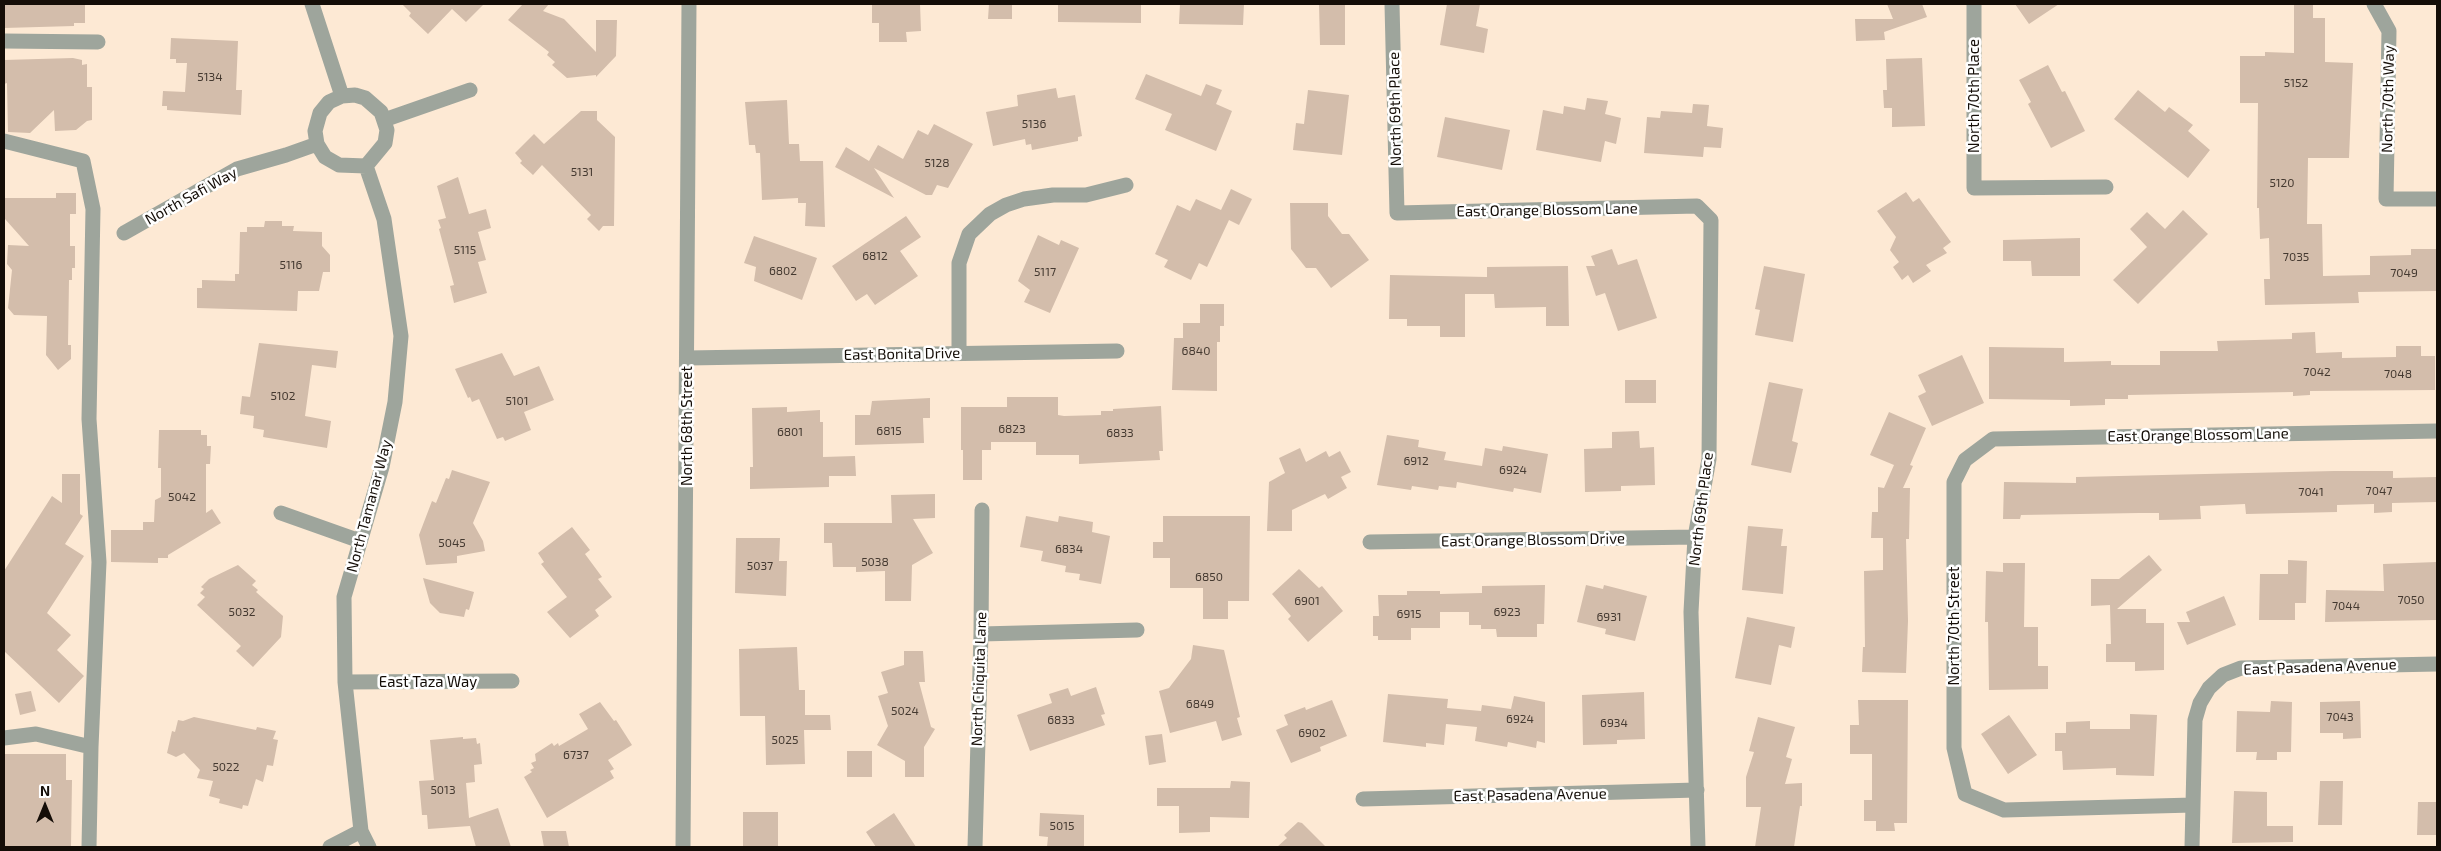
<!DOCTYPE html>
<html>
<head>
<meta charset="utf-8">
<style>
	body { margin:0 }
	#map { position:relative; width:2441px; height:851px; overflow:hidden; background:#fde9d4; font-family:"Exo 2",sans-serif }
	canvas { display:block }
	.frame { position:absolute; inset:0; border:5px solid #140d07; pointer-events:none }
	.north { position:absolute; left:20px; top:781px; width:50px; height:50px; -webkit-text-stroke:4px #fff; paint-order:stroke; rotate:0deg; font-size:14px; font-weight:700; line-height:20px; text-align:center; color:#140d07 }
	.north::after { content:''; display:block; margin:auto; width:18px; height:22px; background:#140d07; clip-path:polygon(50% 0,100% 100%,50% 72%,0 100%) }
</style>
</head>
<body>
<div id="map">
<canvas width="2441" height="851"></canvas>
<div class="frame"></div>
<div class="north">N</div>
</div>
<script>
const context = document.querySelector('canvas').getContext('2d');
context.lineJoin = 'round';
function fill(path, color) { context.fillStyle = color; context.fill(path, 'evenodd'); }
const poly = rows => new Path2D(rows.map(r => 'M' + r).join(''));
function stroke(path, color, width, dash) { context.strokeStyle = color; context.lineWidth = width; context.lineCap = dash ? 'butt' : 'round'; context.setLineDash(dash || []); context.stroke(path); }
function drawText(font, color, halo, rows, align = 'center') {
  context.font = font + ' "Exo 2",sans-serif'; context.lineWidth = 5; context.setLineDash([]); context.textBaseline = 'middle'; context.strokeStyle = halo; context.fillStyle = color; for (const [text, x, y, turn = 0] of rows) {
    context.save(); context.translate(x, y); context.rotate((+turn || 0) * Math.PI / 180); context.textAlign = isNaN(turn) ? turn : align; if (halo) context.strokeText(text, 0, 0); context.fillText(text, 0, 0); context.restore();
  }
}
fill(poly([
	[4,4,85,4,85,23,74,23,74,26,4,28],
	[402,4,484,4,466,22,452,9,428,34,409,16,411,13],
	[523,4,549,4,543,11,564,19,596,52,596,20,617,20,616,56,596,77,596,75,567,78,552,65,555,62,547,55,549,52,508,20],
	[872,4,920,4,921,31,906,32,907,42,879,42,879,23,872,23],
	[989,4,1012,4,1012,19,988,19],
	[1058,4,1141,4,1141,23,1058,22],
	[1180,4,1244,4,1243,25,1179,24],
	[1319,4,1345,4,1345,45,1320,45],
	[1447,4,1480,4,1476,26,1488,29,1484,53,1440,45],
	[1887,4,1922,4,1927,17,1884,32,1885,40,1856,41,1855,19,1893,19],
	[2015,4,2059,4,2029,24],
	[2294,4,2313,4,2313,18,2325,18,2325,62,2353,63,2349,158,2308,158,2307,224,2322,224,2323,276,2370,275,2370,256,2411,255,2411,249,2437,249,2437,291,2358,292,2359,303,2265,305,2264,279,2270,279,2269,238,2260,239,2259,208,2257,208,2258,103,2240,103,2240,56,2265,56,2265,52,2294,53],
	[171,38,238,41,236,90,242,90,241,115,167,110,167,106,162,106,163,91,185,92,187,63,176,63,176,59,170,59],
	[73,58,82,60,82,65,87,64,87,87,92,87,92,120,87,121,76,130,55,131,54,110,30,133,8,132,7,83,4,84,4,60],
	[1922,58,1925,126,1892,127,1892,108,1884,108,1883,90,1887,90,1886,59],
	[2048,65,2062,92,2065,91,2085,131,2051,148,2028,104,2031,102,2019,80],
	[1146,74,1201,96,1206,84,1222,90,1216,104,1232,111,1216,151,1165,130,1172,114,1135,99],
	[1056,88,1058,98,1075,95,1082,136,1078,137,1078,141,1032,150,1031,144,1026,145,1025,139,993,146,986,112,1018,106,1017,95],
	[1308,90,1349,95,1342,155,1293,150,1296,123,1304,124],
	[2138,90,2165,112,2169,107,2193,125,2188,131,2210,150,2188,178,2114,119],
	[1587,98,1608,101,1605,114,1621,118,1616,144,1605,141,1601,162,1536,150,1543,110,1563,114,1564,106,1585,110],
	[787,100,789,144,799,144,800,161,823,161,825,227,805,226,806,203,798,203,798,198,762,200,760,153,756,153,755,145,749,145,745,102],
	[1693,104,1709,105,1707,126,1723,128,1721,148,1704,147,1703,157,1644,153,1647,117,1660,118,1661,111,1692,113],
	[581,111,597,111,597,120,615,137,614,226,603,226,599,231,587,219,591,215,542,165,533,175,520,163,522,161,515,153,534,134,544,144],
	[1445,117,1510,130,1502,170,1437,157],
	[934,124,973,144,948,188,937,185,932,195,926,195,874,168,894,198,835,167,846,147,869,161,878,145,903,159,918,130,928,135],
	[458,177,469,214,486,209,491,228,478,232,486,260,478,262,487,293,454,303,450,286,454,285,439,229,441,228,438,220,446,218,437,186],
	[1231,189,1252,199,1239,225,1229,220,1207,267,1199,263,1191,280,1164,267,1168,260,1155,254,1177,205,1190,211,1196,199,1221,210],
	[1906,192,1913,202,1919,198,1951,242,1943,248,1947,253,1926,265,1931,271,1913,283,1908,275,1902,280,1893,267,1899,262,1890,250,1896,237,1877,211],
	[56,193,76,193,76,214,70,214,70,246,75,246,75,268,72,268,72,280,69,280,68,345,71,345,71,359,58,370,46,355,47,316,14,315,8,308,12,270,7,264,8,245,29,246,5,219,5,198,56,198],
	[1290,203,1328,203,1328,216,1342,234,1349,234,1369,260,1331,288,1316,268,1306,268,1291,249],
	[2183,210,2208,234,2138,304,2113,280,2147,247,2130,229,2147,212,2165,229],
	[906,216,921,237,900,251,918,276,875,305,867,294,856,301,832,266],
	[265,221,282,221,282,226,294,226,293,231,322,232,322,246,330,255,330,272,323,272,319,291,298,291,297,311,197,308,197,288,202,288,202,280,235,281,235,274,239,274,240,232,247,232,247,227,264,227],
	[1038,235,1059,245,1061,240,1079,248,1050,313,1024,302,1030,290,1018,281],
	[754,236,817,258,802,300,754,281,756,267,744,263],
	[2080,238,2080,276,2032,276,2031,261,2003,261,2003,240],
	[1612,249,1618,265,1637,259,1657,318,1618,331,1605,293,1596,296,1586,266,1595,266,1591,256],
	[1568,266,1569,326,1546,326,1546,307,1495,308,1494,294,1465,294,1465,337,1440,337,1440,326,1407,326,1407,319,1389,319,1390,275,1487,277,1487,267],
	[1764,266,1805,274,1793,342,1755,335,1760,310,1755,309],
	[1200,304,1224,304,1224,326,1220,326,1220,342,1217,342,1217,391,1172,390,1174,338,1183,338,1183,323,1200,323],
	[2315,332,2316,353,2342,352,2342,358,2396,357,2396,346,2421,346,2421,356,2435,356,2435,390,2310,391,2310,395,2293,396,2293,392,2128,395,2128,399,2105,399,2105,405,2070,406,2070,400,1989,399,1989,347,2064,348,2064,362,2111,361,2111,365,2160,365,2160,351,2218,351,2217,341,2292,339,2292,333],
	[259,343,338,351,336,368,312,365,305,416,331,421,327,448,263,437,264,430,253,428,254,416,240,414,242,396,250,397],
	[502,353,514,376,539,366,554,400,524,412,531,430,505,441,503,437,497,439,479,399,472,402,470,397,468,398,455,369],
	[1962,355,1984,403,1932,426,1918,396,1926,392,1918,375],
	[1625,380,1656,380,1656,403,1625,403],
	[1769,382,1803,389,1792,441,1798,443,1791,473,1751,465],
	[1007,397,1058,397,1058,415,1064,416,1101,415,1101,411,1113,411,1113,409,1161,406,1163,451,1159,451,1160,460,1079,464,1079,455,1036,455,1036,442,991,442,991,450,982,450,982,480,963,480,963,450,961,450,961,407,1007,407],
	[930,398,930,418,923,418,924,443,855,445,855,415,870,415,872,401],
	[787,407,787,412,820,410,820,422,823,422,823,457,855,456,856,476,829,476,829,487,750,489,750,467,753,467,752,408],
	[1889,412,1926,428,1910,465,1913,466,1903,488,1910,488,1909,539,1906,539,1908,621,1906,673,1862,672,1863,647,1865,647,1864,571,1883,570,1883,538,1871,538,1872,512,1878,512,1878,487,1884,488,1894,465,1870,455],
	[159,430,201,430,201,435,207,435,207,446,211,446,210,464,206,464,206,513,212,509,221,523,168,555,168,558,158,558,158,563,111,562,111,530,143,530,143,522,154,522,155,500,161,497,161,468,158,468],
	[1639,431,1640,448,1654,447,1655,485,1621,486,1621,491,1585,492,1584,449,1612,448,1612,432],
	[1387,435,1419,440,1418,447,1446,452,1444,460,1482,466,1485,448,1502,451,1503,446,1548,454,1541,493,1514,488,1513,492,1457,482,1456,488,1439,486,1438,490,1412,486,1411,490,1377,485],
	[1300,448,1306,462,1326,451,1329,457,1340,451,1351,472,1341,477,1347,488,1328,499,1325,494,1292,510,1292,531,1267,531,1269,482,1285,473,1279,458],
	[452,470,490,482,473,523,483,541,485,551,457,556,457,563,426,565,419,535,432,501,436,503,446,478,449,479],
	[2334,471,2393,471,2393,478,2437,477,2437,502,2392,503,2392,512,2374,513,2374,504,2337,505,2337,512,2246,514,2245,504,2200,506,2201,519,2159,520,2159,513,2139,513,2021,515,2020,519,2003,519,2004,482,2076,483,2076,477],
	[62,474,80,474,80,514,83,516,65,544,84,556,47,613,71,635,57,650,84,676,59,703,4,651,4,571,52,496,62,503],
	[935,494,935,518,913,519,933,553,912,565,911,601,885,601,885,571,856,572,856,567,833,567,832,543,824,543,824,523,892,523,891,495],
	[1026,516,1058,522,1059,516,1093,522,1092,532,1110,536,1101,584,1079,580,1080,574,1065,572,1066,566,1041,561,1043,551,1020,547],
	[1163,516,1250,516,1249,601,1228,601,1228,619,1203,619,1203,588,1170,588,1170,558,1153,558,1153,542,1163,542],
	[1748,526,1783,529,1781,546,1787,546,1783,594,1742,590],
	[572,527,590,550,585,554,602,577,598,579,612,597,595,610,599,616,570,638,547,612,567,597,541,564,544,562,538,553],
	[736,538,780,538,779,561,787,561,786,596,735,593],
	[2149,555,2162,570,2117,609,2146,609,2146,623,2164,623,2164,670,2135,671,2135,662,2106,662,2106,644,2111,644,2110,605,2091,606,2091,579,2119,579],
	[2288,560,2307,561,2306,603,2295,603,2295,620,2259,620,2260,574,2288,574],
	[2437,562,2437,620,2325,622,2326,590,2384,591,2383,564],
	[2003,563,2025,563,2024,627,2038,627,2038,666,2048,666,2048,689,1989,690,1988,622,1985,622,1986,571,2003,572],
	[238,565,256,581,252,585,258,590,256,592,283,616,281,637,253,667,236,651,241,646,197,605,205,597,200,593,204,589,201,587,209,579],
	[1299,569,1319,588,1322,586,1343,611,1308,642,1288,619,1291,616,1272,594],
	[423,578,474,592,469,610,466,609,464,617,440,613,430,603],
	[1545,585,1544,624,1537,624,1537,637,1497,637,1496,629,1481,629,1481,625,1469,625,1469,612,1440,612,1440,628,1411,628,1411,640,1378,640,1378,636,1373,636,1373,616,1379,616,1378,595,1407,595,1407,591,1440,591,1440,594,1482,593,1482,586],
	[1586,585,1603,589,1604,585,1647,596,1635,641,1605,634,1606,629,1577,622],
	[2224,596,2236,625,2187,645,2177,622,2190,622,2186,612],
	[1747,617,1795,627,1791,648,1779,645,1771,685,1735,678],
	[1193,645,1224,650,1240,717,1237,718,1242,735,1222,741,1216,721,1170,733,1159,691,1169,688,1191,659],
	[797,647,799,690,805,690,805,715,830,715,831,730,804,730,805,764,766,765,765,716,740,716,739,649],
	[904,651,923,651,925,682,919,682,931,727,935,729,924,747,924,777,905,777,905,761,877,745,888,726,878,696,888,693,881,672,904,665],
	[1096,687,1105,714,1101,715,1105,725,1030,751,1017,715,1052,703,1049,694,1068,688,1071,696],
	[31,691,36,711,20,715,15,694],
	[1644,692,1645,739,1617,740,1617,744,1583,745,1582,695],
	[1388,694,1448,699,1447,708,1481,711,1482,705,1511,709,1514,696,1545,702,1545,743,1537,741,1536,748,1508,742,1507,747,1475,741,1477,727,1446,724,1444,745,1426,743,1426,747,1383,742],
	[1332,700,1347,736,1320,747,1321,751,1291,763,1276,730,1288,725,1284,715,1305,707,1306,710],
	[1858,700,1908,700,1907,823,1894,823,1895,831,1876,831,1876,821,1864,821,1864,800,1872,800,1872,754,1850,754,1850,725,1859,725],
	[2271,701,2292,702,2291,752,2277,752,2277,760,2256,760,2257,752,2236,752,2237,711,2270,712],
	[2360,701,2361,738,2343,739,2343,733,2320,733,2320,702],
	[600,702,614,721,616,720,632,745,608,760,614,769,610,771,614,778,547,818,524,777,532,772,530,770,534,768,531,763,536,761,535,754,552,743,554,746,558,743,559,746,588,729,579,714],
	[2130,714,2157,715,2154,776,2116,775,2116,768,2063,770,2062,751,2055,751,2055,733,2066,733,2066,722,2090,721,2090,729,2130,729],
	[2009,715,2037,755,2008,774,1981,734],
	[194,717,256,730,257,727,276,731,273,739,278,740,273,766,267,765,263,782,256,779,248,806,243,805,242,809,219,803,220,799,209,796,213,781,197,778,200,770,184,753,176,757,167,753,172,731,175,732,178,720,183,721],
	[1758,717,1795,727,1786,757,1792,759,1785,784,1802,783,1802,806,1800,806,1794,847,1755,847,1761,807,1746,807,1746,777,1754,752,1749,751],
	[1162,734,1166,762,1149,765,1145,736],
	[463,737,463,739,476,738,477,744,480,743,482,764,474,765,475,782,466,783,469,818,498,808,511,847,476,847,470,826,428,829,427,815,422,815,419,781,434,780,430,740],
	[847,751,872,751,872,777,847,777],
	[4,754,66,754,66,780,72,780,71,847,4,847],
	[1231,781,1250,782,1249,818,1210,817,1210,832,1179,833,1179,806,1157,806,1157,788,1230,788],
	[2320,781,2343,781,2342,825,2318,825],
	[2234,791,2267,792,2267,826,2293,826,2293,842,2232,843],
	[2418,802,2437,802,2437,835,2417,835],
	[743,812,778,812,778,847,743,846],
	[894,813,916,847,876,847,866,832],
	[1040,813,1084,815,1084,847,1047,847,1048,837,1039,836],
	[1298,822,1302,823,1326,847,1277,847,1287,838,1284,835],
	[541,831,566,831,569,847,544,847]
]), '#d3bdab');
stroke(poly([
	[312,4,342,96],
	[1392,4,1397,213,1697,206,1711,220,1709,459,1695,537,1691,612,1698,847],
	[1974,4,1974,188,2106,187],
	[2374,4,2389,31,2386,199,2437,199],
	[4,41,98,42],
	[355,95,365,98,381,112,387,130,385,143,366,166,339,165,325,157,317,144,315,131,320,113,329,102,342,96,355,95],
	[384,120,470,90],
	[4,141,83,161,93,209,89,419,99,562,91,747,89,847],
	[366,166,384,219,401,336,395,402,382,467,344,597,345,682,361,831,369,847],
	[124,233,237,169,286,155,317,144],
	[959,353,959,263,969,234,990,214,1006,205,1024,199,1053,195,1086,195,1126,185],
	[687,358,1117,351],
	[281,513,360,541],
	[1370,542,1695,537],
	[981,634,1137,630],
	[345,682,512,681],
	[4,738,36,734,91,747],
	[1363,799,1697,790],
	[2193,805,2004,810,1965,794,1954,748,1954,482,1965,460,1993,439,2437,431],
	[330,847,361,831],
	[683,847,689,4],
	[975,847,981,634,982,510],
	[2192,847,2195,720,2200,703,2209,688,2223,675,2241,668,2437,664]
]), '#9ea59c', 15);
drawText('12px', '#443930', null, [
	["5134",210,77],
	["5152",2296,83],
	["5136",1034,124],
	["5128",937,163],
	["5131",582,172],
	["5120",2282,183],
	["5115",465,250],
	["6812",875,256],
	["7035",2296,257],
	["5116",291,265],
	["6802",783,271],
	["5117",1045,272],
	["7049",2404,273],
	["6840",1196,351],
	["7042",2317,372],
	["7048",2398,374],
	["5102",283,396],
	["5101",517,401],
	["6823",1012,429],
	["6815",889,431],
	["6801",790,432],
	["6833",1120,433],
	["6912",1416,461],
	["6924",1513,470],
	["7047",2379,491],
	["7041",2311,492],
	["5042",182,497],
	["5045",452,543],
	["6834",1069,549],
	["5038",875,562],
	["5037",760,566],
	["6850",1209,577],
	["7050",2411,600],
	["6901",1307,601],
	["7044",2346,606],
	["5032",242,612],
	["6923",1507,612],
	["6915",1409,614],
	["6931",1609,617],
	["6849",1200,704],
	["5024",905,711],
	["7043",2340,717],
	["6924",1520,719],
	["6833",1061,720],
	["6934",1614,723],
	["6902",1312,733],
	["5025",785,740],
	["6737",576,755],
	["5022",226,767],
	["5013",443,790],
	["5015",1062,826]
]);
drawText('15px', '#140d07', '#fff', [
	["North 70th Place",1974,96,-90],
	["North 70th Way",2388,99,-89],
	["North 69th Place",1395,109,-91],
	["North Safi Way",191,196,-29],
	["East Orange Blossom Lane",1547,210,-1],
	["East Bonita Drive",902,354,-1],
	["North 68th Street",687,426,-90],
	["East Orange Blossom Lane",2198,435,-1],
	["North Tamanar Way",369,506,-75],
	["North 69th Place",1701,509,-83],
	["East Orange Blossom Drive",1533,540,-1],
	["North 70th Street",1954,626,-90],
	["East Pasadena Avenue",2320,667,-2],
	["North Chiquita Lane",979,679,-88],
	["East Taza Way",428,682],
	["East Pasadena Avenue",1530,795,-1]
]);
</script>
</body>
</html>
